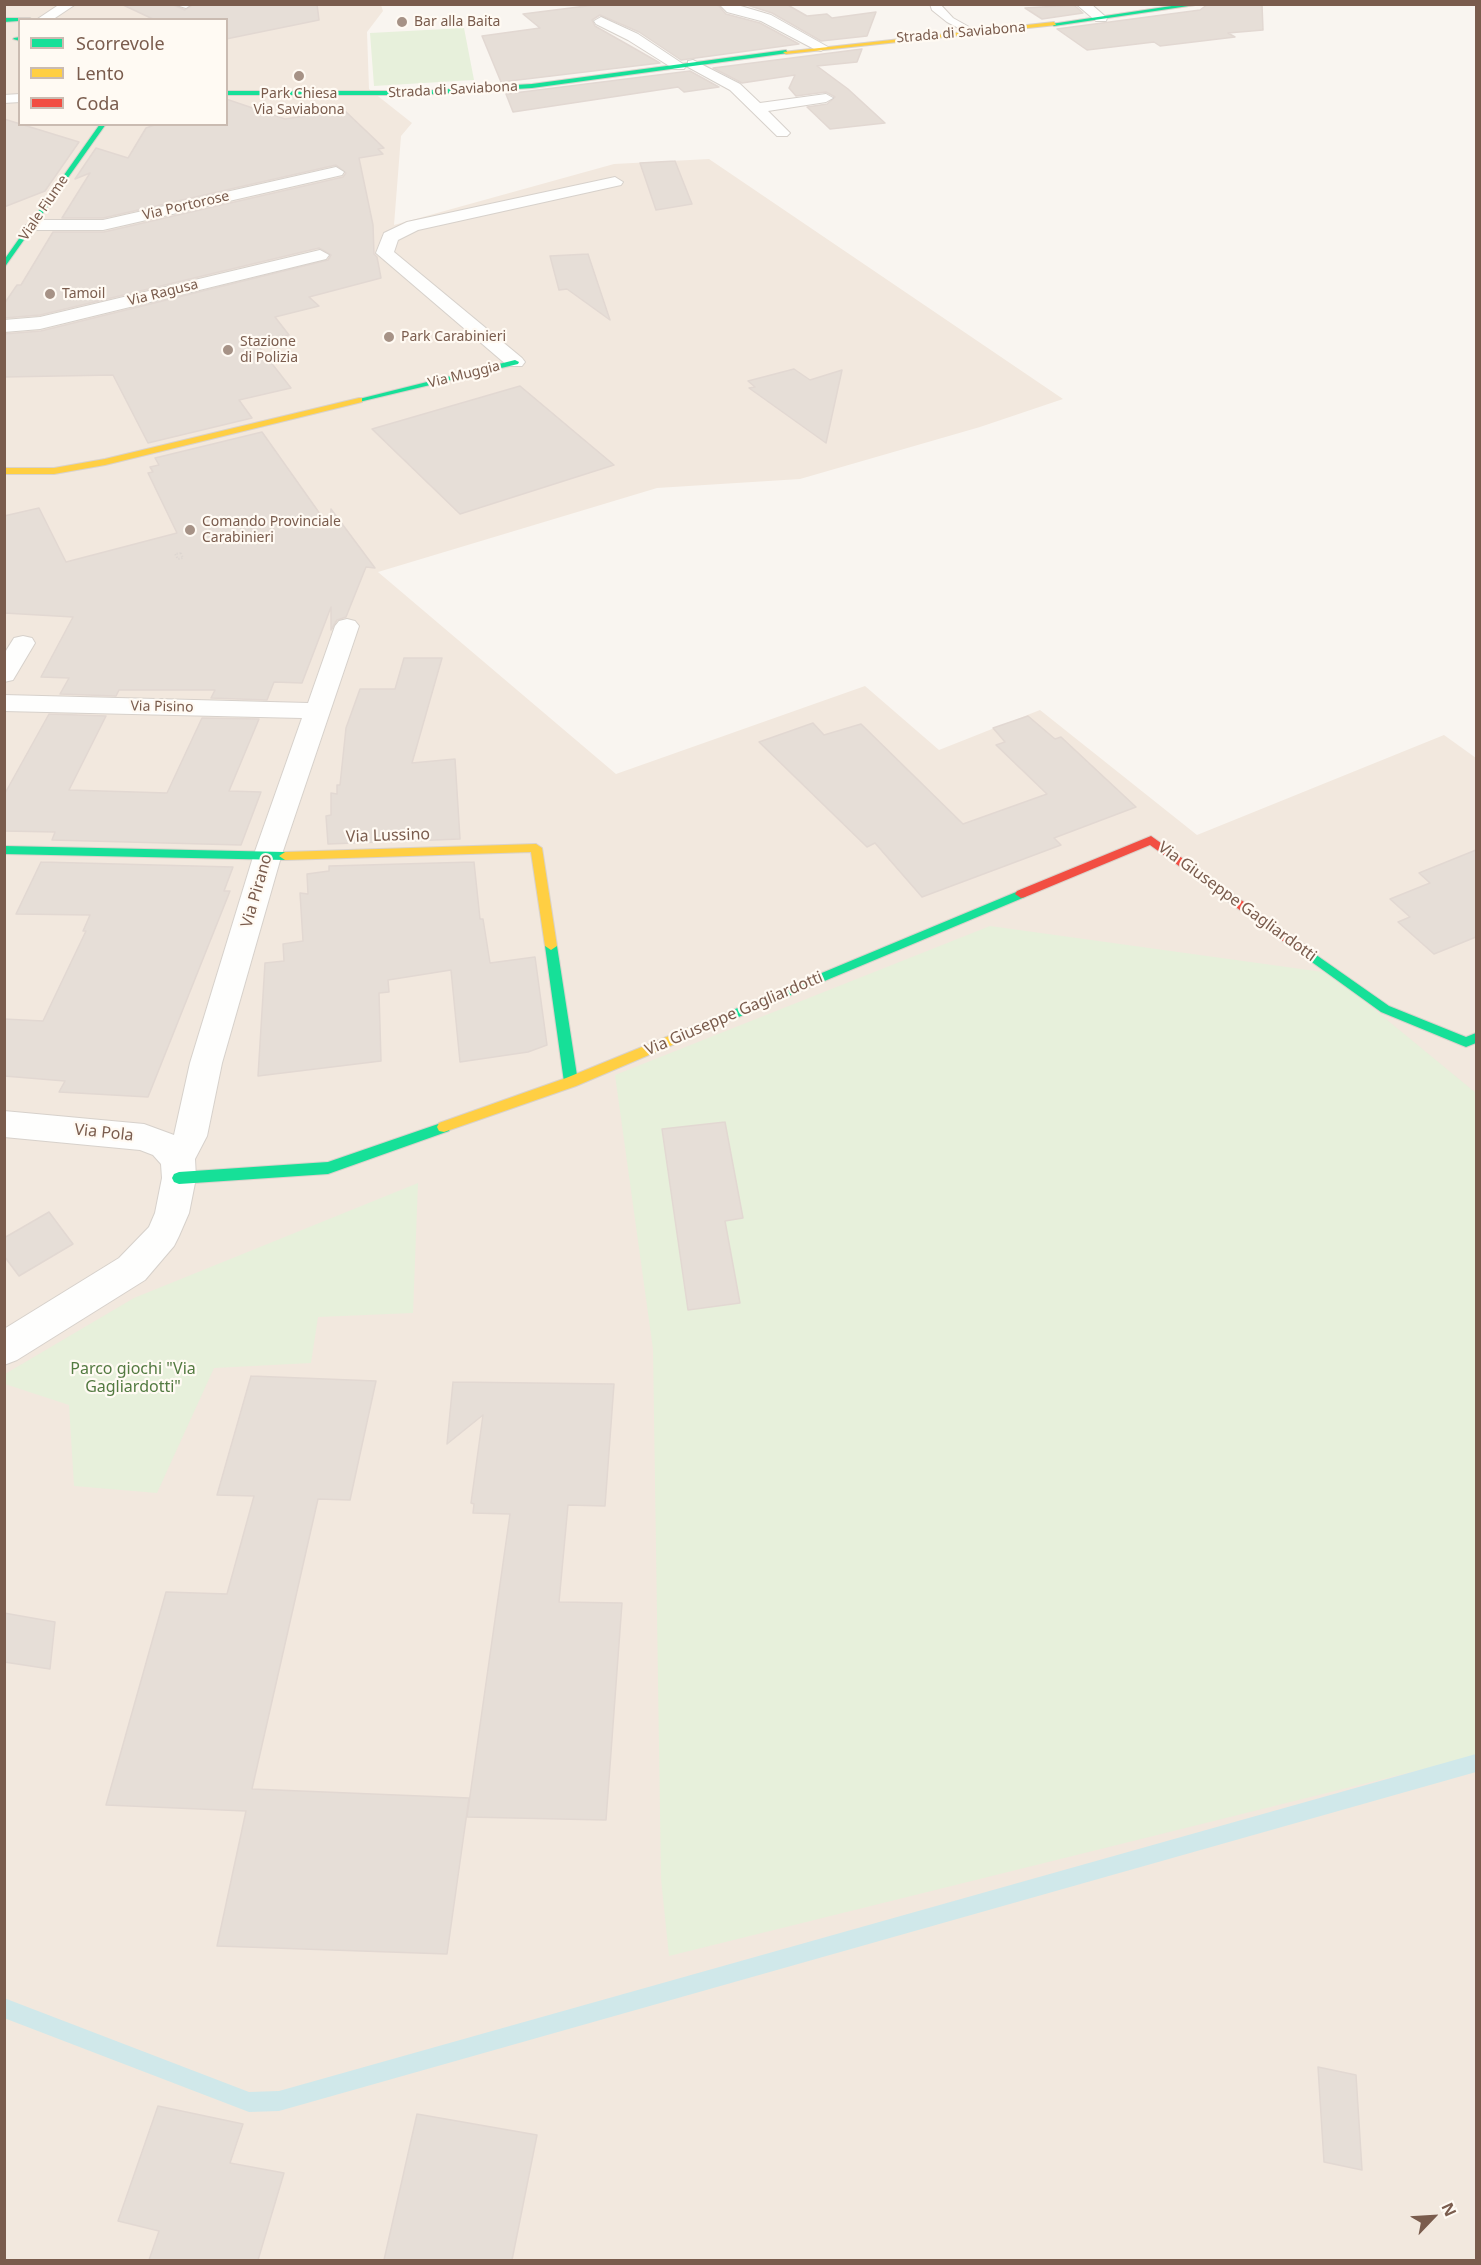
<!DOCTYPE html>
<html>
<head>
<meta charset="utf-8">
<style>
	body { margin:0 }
	#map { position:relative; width:1481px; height:2265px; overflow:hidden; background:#f9f5f0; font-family:"Noto Sans",sans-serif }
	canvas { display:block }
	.frame { position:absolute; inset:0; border:6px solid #7a5c4d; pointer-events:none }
	.legend { position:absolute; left:18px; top:18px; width:210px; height:108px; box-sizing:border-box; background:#fffaf3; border:2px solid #cabbb1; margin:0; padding:8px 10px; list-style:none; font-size:18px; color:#7a5c4d }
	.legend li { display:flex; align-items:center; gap:12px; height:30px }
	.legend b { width:30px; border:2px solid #cabbb1 }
	.north { position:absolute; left:1403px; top:2187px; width:60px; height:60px; -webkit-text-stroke:4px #fffaf3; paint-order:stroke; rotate:65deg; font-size:16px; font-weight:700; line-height:24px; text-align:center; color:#7a5c4d }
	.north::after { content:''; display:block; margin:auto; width:21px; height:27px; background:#7a5c4d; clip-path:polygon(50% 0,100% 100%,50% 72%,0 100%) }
</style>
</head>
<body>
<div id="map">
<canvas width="1481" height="2265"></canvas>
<div class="frame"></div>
<ul class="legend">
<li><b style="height:8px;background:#16e098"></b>Scorrevole</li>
<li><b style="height:8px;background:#ffcf43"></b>Lento</li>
<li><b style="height:8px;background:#f24e42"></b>Coda</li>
</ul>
<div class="north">N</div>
</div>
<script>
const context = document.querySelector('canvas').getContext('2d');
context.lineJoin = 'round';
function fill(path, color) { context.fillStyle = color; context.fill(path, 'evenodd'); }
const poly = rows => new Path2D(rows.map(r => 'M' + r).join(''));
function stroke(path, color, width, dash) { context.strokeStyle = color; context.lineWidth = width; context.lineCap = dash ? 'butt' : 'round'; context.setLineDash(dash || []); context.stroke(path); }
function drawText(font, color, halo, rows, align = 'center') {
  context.font = font + ' "Noto Sans",sans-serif'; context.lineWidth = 4.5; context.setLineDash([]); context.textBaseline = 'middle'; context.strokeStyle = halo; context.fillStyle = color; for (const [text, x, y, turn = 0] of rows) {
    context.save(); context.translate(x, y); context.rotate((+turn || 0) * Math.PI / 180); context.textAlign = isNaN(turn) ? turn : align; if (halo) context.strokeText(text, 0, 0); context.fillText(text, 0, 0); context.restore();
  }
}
fill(poly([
	[5,5,381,5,383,11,367,32,369,89,412,123,401,136,394,225,614,164,709,159,1063,399,980,427,800,479,657,488,378,572,616,774,865,686,939,750,1040,710,1197,835,1444,735,1476,758,1476,2260,5,2260],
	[20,20,226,20,226,124,20,124]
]), '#f2e8de');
fill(poly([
	[464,28,474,80,374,86,370,33],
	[990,926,1330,973,1476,1093,1476,1756,669,1956,661,1879,653,1349,615,1075],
	[418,1183,413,1313,318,1317,311,1363,214,1368,157,1493,74,1486,69,1405,5,1384,5,1374,134,1298]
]), '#e7f0db');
fill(poly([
	[1476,1754,1476,1772,279,2111,249,2112,4,2018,4,1998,249,2092,279,2091,1476,1754]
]), '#d0e8ea');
const building = poly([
	[121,4,171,4,185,10,194,4,317,4,319,20,226,39,226,20,155,20,121,4],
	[602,4,717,4,726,14,760,23,799,44,681,60,639,32,600,15,592,20,595,26,660,63,501,82,482,36,540,28,523,14,602,4],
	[744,4,786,4,807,16,827,14,832,18,876,12,867,36,821,41,772,13,744,4],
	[1208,4,1262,4,1263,30,1228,33,1235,37,1160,46,1154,42,1087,50,1057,29,1200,10,1208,4],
	[1074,5,1083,13,1042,19,1025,8,1074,5],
	[862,49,857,62,817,66,848,89,885,123,830,129,807,107,827,104,835,97,826,92,796,96,789,88,795,75,742,83,713,68,862,49],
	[690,71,719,87,684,92,678,87,513,112,506,94,690,71],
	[226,99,285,119,344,110,384,148,378,149,383,154,359,158,373,225,374,254,377,257,381,278,309,297,319,306,275,317,289,335,255,342,291,388,239,400,252,418,148,443,113,375,4,377,4,334,41,331,328,260,331,255,319,248,40,315,4,318,4,304,17,285,21,285,53,232,104,232,343,177,346,173,336,165,103,218,62,218,90,173,75,179,96,148,128,158,146,128,157,124,226,124,226,99],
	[4,119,79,142,45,191,4,207,4,119],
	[675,161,692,204,656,210,640,163,675,161],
	[588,254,610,320,567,289,559,290,550,256,588,254],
	[794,369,810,380,842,370,826,443,749,388,755,387,748,381,794,369],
	[520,386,614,465,460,514,372,429,520,386],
	[262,432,330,528,331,509,375,568,366,567,346,617,337,620,331,630,331,607,302,683,274,682,267,700,211,698,215,690,119,690,116,696,60,694,69,678,41,677,73,617,4,613,4,516,39,508,66,562,177,533,148,473,153,472,150,467,159,465,155,458,262,432],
	[404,658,442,658,412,763,455,759,460,839,328,844,326,816,331,815,331,793,337,794,337,785,340,785,346,728,360,689,395,689,404,658],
	[49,714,106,716,69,790,167,793,202,718,259,719,229,791,261,792,241,845,52,840,55,832,4,831,4,795,49,714],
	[1028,716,1055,739,1061,737,1136,807,1054,838,1061,845,922,897,875,843,867,847,759,742,813,723,824,735,861,724,963,824,1047,794,996,745,1005,742,993,728,1028,716],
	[1476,850,1476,937,1434,954,1398,922,1410,917,1390,899,1430,883,1419,873,1476,850],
	[41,862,233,867,224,891,230,891,148,1097,59,1092,65,1081,4,1076,4,1019,43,1021,86,931,83,931,90,915,16,914,41,862],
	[474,862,480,919,483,919,490,963,535,957,547,1045,528,1052,460,1062,451,970,388,980,389,992,379,993,381,1061,258,1076,265,963,284,961,283,944,303,941,300,893,308,894,307,874,329,871,329,866,474,862],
	[725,1122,743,1218,725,1221,740,1303,688,1310,662,1129,725,1122],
	[49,1212,73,1244,19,1276,4,1256,4,1238,49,1212],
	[251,1376,376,1381,350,1500,318,1499,252,1789,469,1798,447,1954,217,1946,246,1811,106,1805,166,1592,227,1594,254,1496,217,1495,251,1376],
	[453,1382,614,1384,605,1506,568,1505,559,1602,622,1603,606,1820,467,1817,510,1514,473,1513,474,1504,471,1503,483,1415,447,1444,453,1382],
	[4,1613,55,1622,50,1669,4,1662,4,1613],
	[1318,2067,1356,2075,1362,2170,1324,2162,1318,2067],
	[158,2106,243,2124,230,2163,284,2173,258,2260,149,2260,159,2231,118,2221,158,2106],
	[417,2114,537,2135,512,2260,384,2260,417,2114]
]);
fill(building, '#e6ded7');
stroke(building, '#e2d8d2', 1.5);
const lane = poly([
	[930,4,940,4,953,18,978,32,970,34,947,22,932,10,930,4]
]);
const street = poly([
	[60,4,76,4,52,20,36,20,60,4],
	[173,4,192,4,186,8,173,4],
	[719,4,734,4,771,15,828,47,821,51,816,50,761,21,727,12,719,4],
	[1076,4,1091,4,1107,18,1106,21,1096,21,1076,4],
	[601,17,638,34,686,66,684,69,674,69,628,40,596,24,594,21,601,17],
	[693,60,740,84,760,103,826,94,833,98,826,102,768,111,790,133,787,136,777,136,730,90,688,67,688,61,693,60],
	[20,94,20,102,4,103,4,95,20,94],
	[336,167,344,172,342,175,103,230,34,230,26,225,34,220,103,220,336,167],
	[615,177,623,182,621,185,418,230,398,240,394,252,522,358,525,362,522,366,508,366,376,253,384,233,407,222,615,177],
	[320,250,329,255,326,259,40,329,4,332,4,320,40,317,320,250],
	[347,619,355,621,359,626,281,857,222,1063,207,1136,195,1159,196,1178,189,1213,179,1236,174,1246,145,1280,17,1360,4,1365,4,1329,119,1258,149,1227,155,1213,162,1178,161,1164,153,1155,140,1150,4,1137,4,1111,144,1124,174,1135,190,1063,253,857,302,718,4,711,4,695,308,703,335,626,339,621,347,619],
	[23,636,32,638,35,643,13,680,4,682,4,654,14,638,23,636]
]);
const fast = poly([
	[1185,4,1202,4,1054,26,1051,24,1185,4],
	[4,18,30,18,32,20,4,22,4,18],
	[20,37,20,41,13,39,14,38,20,37],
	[786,50,788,53,532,88,418,95,226,95,226,91,418,91,532,84,786,50],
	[100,124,106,124,4,268,4,260,100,124],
	[515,360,519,362,518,364,359,402,355,400,515,360],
	[4,846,285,852,291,856,285,860,4,854,4,846],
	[1021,890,1027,894,1025,897,717,1026,713,1028,707,1023,709,1020,1021,890],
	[551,942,557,946,578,1082,571,1087,564,1082,545,946,551,942],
	[1302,945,1389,1006,1466,1037,1476,1033,1476,1043,1466,1047,1461,1045,1381,1012,1298,952,1296,949,1302,945],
	[444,1122,449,1123,451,1127,449,1131,328,1174,179,1184,174,1182,172,1178,174,1174,179,1172,328,1162,444,1122]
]);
const slow = poly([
	[1054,22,1056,25,786,54,783,52,1054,22],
	[359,398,362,398,362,402,105,465,54,474,4,474,4,468,54,468,105,459,359,398],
	[536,844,542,848,557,946,551,950,545,946,531,852,285,860,279,856,285,852,536,844],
	[713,1018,719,1023,717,1026,576,1086,444,1132,439,1131,437,1127,439,1123,566,1078,713,1018]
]);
const jam = poly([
	[1151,836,1306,946,1308,949,1306,952,1298,952,1150,845,1025,897,1021,898,1015,894,1017,891,1151,836]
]);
stroke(lane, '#d7d1cb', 2);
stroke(street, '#d7d1cb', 2);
stroke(fast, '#d9d2cb', 2);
stroke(slow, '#d9d2cb', 2);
stroke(jam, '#d9d2cb', 2);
stroke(poly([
	[181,553,183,558,178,559,175,554,181,553]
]), '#dcd5d0', 2, [1, 2]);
fill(lane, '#fefefd');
fill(street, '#fefefd');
fill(fast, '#16e098');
fill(slow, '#ffcf43');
fill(jam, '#f24e42');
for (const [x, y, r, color] of [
	[402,22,6,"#a69286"],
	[299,76,6,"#a69286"],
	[50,294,6,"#a69286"],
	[389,337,6,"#a69286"],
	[228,350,6,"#a69286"],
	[190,530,6,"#a69286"]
]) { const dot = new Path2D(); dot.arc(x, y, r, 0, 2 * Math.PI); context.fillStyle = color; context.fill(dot); stroke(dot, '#fffaf3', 2); }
drawText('14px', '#7a5c4d', '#fffaf3', [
	["Bar alla Baita",414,22],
	["Park Chiesa",299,94,"center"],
	["Via Saviabona",299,110,"center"],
	["Tamoil",62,294],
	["Park Carabinieri",401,337],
	["Stazione",240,342],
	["di Polizia",240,358],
	["Comando Provinciale",202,522],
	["Carabinieri",202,538]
], 'left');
drawText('14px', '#7a5c4d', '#fffaf3', [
	["Strada di Saviabona",961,33,-5],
	["Strada di Saviabona",453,90,-3],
	["Via Portorose",186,206,-13],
	["Viale Fiume",44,208,-56],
	["Via Ragusa",163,293,-14],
	["Via Muggia",464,375,-14],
	["Via Pisino",162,707,1]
]);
drawText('16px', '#7a5c4d', '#fffaf3', [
	["Via Lussino",388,836,-2],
	["Via Pirano",257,891,-74],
	["Via Giuseppe Gagliardotti",1237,902,36],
	["Via Giuseppe Gagliardotti",734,1014,-23],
	["Via Pola",104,1133,6]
]);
drawText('16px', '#537a41', '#fffaf3', [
	["Parco giochi \"Via",133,1369],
	["Gagliardotti\"",133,1387]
]);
</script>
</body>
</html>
